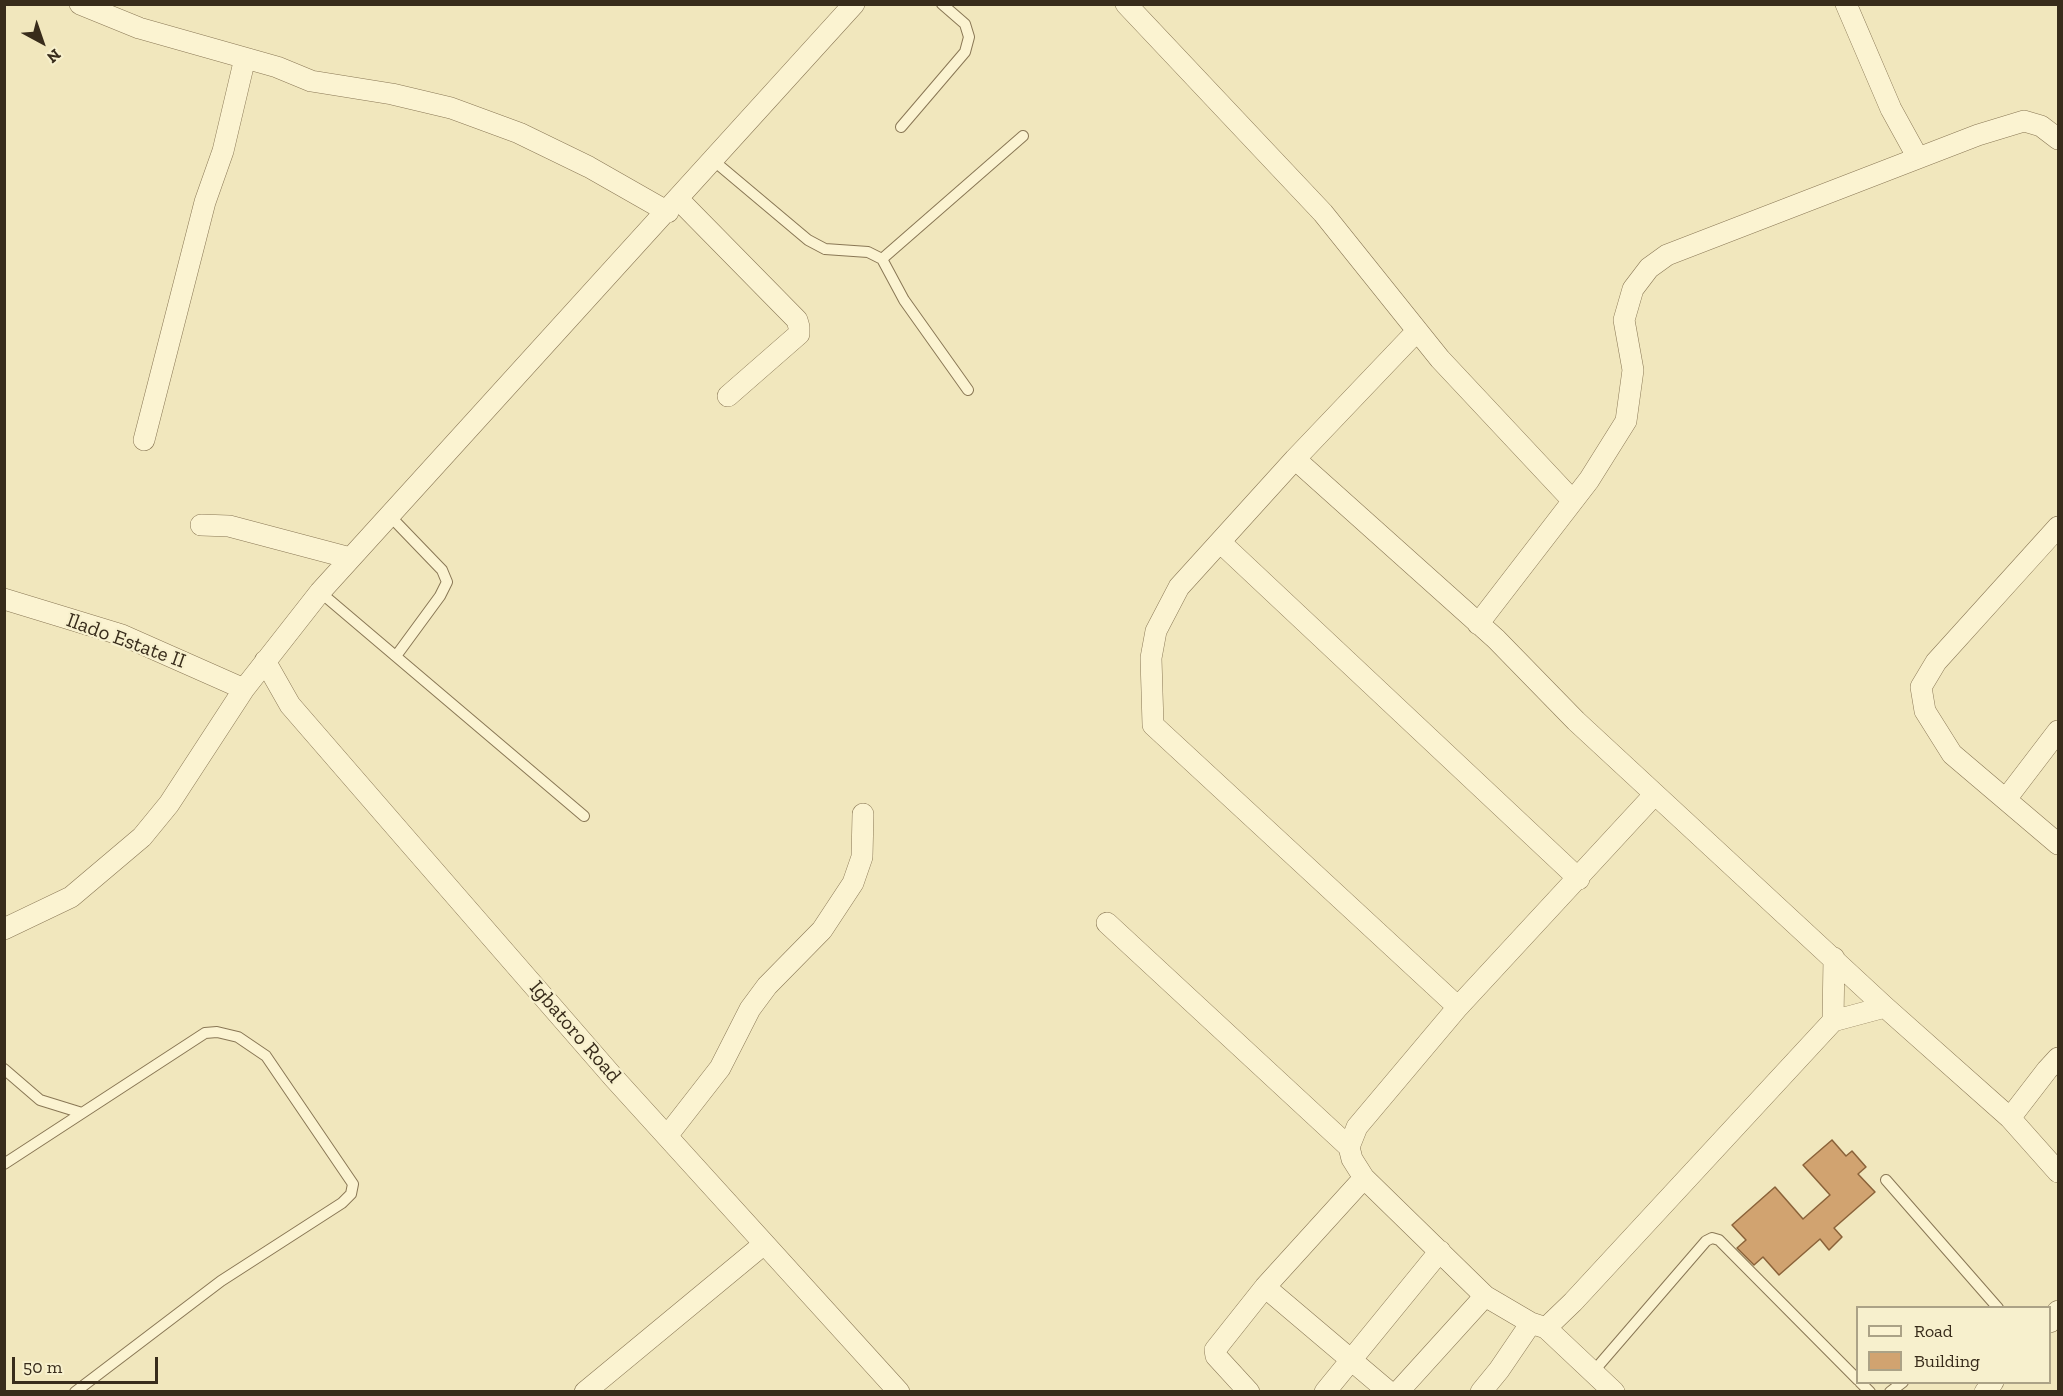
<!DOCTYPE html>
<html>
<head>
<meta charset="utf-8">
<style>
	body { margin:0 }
	#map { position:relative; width:2063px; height:1396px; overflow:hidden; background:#f1e7bd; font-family:"Zilla Slab",serif }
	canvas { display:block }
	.frame { position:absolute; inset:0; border:6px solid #382c1b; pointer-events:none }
	.legend { position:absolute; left:1856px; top:1306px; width:195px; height:78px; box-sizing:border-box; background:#f7f0cd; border:2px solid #aba286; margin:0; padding:8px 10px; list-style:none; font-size:18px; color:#382c1b }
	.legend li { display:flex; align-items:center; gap:12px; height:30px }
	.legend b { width:30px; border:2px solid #aba286 }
	.north { position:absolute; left:12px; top:12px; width:60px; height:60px; -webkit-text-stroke:4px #f7f0cd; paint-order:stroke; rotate:140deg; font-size:16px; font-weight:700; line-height:24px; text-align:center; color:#382c1b }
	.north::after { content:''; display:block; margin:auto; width:21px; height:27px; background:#382c1b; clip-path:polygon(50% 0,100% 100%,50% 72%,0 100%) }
	.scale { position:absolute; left:12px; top:1357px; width:146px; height:27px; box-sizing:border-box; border:3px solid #382c1b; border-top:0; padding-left:8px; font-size:18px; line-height:21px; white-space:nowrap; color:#382c1b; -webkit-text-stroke:4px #f7f0cd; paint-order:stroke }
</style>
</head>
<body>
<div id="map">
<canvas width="2063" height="1396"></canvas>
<div class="frame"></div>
<ul class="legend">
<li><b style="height:8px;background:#fbf3d1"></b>Road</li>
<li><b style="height:16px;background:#d1a370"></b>Building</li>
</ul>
<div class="north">N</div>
<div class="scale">50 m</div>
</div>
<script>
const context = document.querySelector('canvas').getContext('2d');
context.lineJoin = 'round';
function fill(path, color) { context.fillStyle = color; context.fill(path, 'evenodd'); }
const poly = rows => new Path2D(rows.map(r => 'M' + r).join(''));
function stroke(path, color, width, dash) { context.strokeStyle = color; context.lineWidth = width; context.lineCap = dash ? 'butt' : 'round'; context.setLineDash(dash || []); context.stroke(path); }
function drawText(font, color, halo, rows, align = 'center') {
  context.font = font + ' "Zilla Slab",serif'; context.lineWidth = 4.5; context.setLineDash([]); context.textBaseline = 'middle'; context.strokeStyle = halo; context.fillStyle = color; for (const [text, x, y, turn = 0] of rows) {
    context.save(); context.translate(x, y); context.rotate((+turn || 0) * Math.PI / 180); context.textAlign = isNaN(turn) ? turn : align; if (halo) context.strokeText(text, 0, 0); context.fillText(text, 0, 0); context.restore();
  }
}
const building = poly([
	[1832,1140,1846,1156,1852,1151,1866,1167,1858,1174,1875,1192,1834,1228,1842,1237,1829,1250,1820,1239,1779,1275,1763,1257,1754,1265,1737,1248,1746,1240,1732,1225,1775,1187,1803,1219,1830,1195,1803,1165,1832,1140]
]);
fill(building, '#d1a370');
stroke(building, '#8a6239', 1.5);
const lane = poly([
	[901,127,965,52,969,37,965,24,942,4],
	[714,161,808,240,825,249,868,252,882,259,904,300,968,390],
	[882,259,1023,136],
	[389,515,442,570,447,582,440,596,396,656],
	[320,592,584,816],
	[4,1069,40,1100,82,1113],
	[4,1164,205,1033,217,1032,238,1037,266,1056,353,1184,351,1194,342,1203,221,1281,75,1392],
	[1886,1180,1998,1308],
	[1593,1372,1706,1241,1712,1238,1719,1240,1858,1380],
	[1860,1382,1870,1392],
	[1890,1392,1903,1382]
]);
const street = poly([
	[80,4,139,28,277,67,311,81,392,94,451,108,519,133,589,167,668,212],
	[1126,4,1323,213,1440,359,1573,501],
	[1846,4,1891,109,1918,158],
	[679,200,797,320,799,327,799,334,728,396],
	[1417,331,1295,459,1179,587,1156,631,1151,658,1153,725,1458,1007],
	[144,440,205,202,223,151,245,58],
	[1295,459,1496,639,1576,721,1885,1007,2010,1118,2058,1172],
	[201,525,229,526,350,558],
	[2058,527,1936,662,1921,687,1925,711,1952,754,2058,844],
	[1220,542,1579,879],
	[4,599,122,635,244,689],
	[1478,624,1589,480,1626,421,1633,370,1624,320,1633,289,1649,268,1667,255,1978,135,2024,121,2041,126,2058,139],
	[265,661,290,705,407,840,614,1078,899,1392],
	[2006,799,2058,731],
	[1107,923,1349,1147],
	[4,929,71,897,142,837,169,804,244,689,320,592,854,4],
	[1833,1021,1834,958],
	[2010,1118,2047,1070,2058,1058],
	[667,1136,720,1068,750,1009,767,986,822,930,853,883,862,857,863,814],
	[1265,1287,1389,1392],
	[2050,1322,2058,1311],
	[1531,1323,1485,1296,1364,1178,1352,1159,1349,1147,1357,1127,1458,1007,1655,794],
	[1546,1328,1614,1392],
	[585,1392,764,1244],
	[1249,1392,1216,1356,1215,1350,1265,1287,1364,1178],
	[1325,1392,1440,1251],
	[1398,1392,1485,1296],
	[1481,1392,1499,1370,1531,1323,1546,1328,1573,1302,1833,1021,1885,1007],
	[1985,1392,1993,1382]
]);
stroke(lane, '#897755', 12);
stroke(street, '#897755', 22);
stroke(lane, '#fbf3d1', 10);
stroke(street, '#fbf3d1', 21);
drawText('21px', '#382c1b', '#f7f0cd', [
	["Ilado Estate II",126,641,20],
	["Igbatoro Road",575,1032,49]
]);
</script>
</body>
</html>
